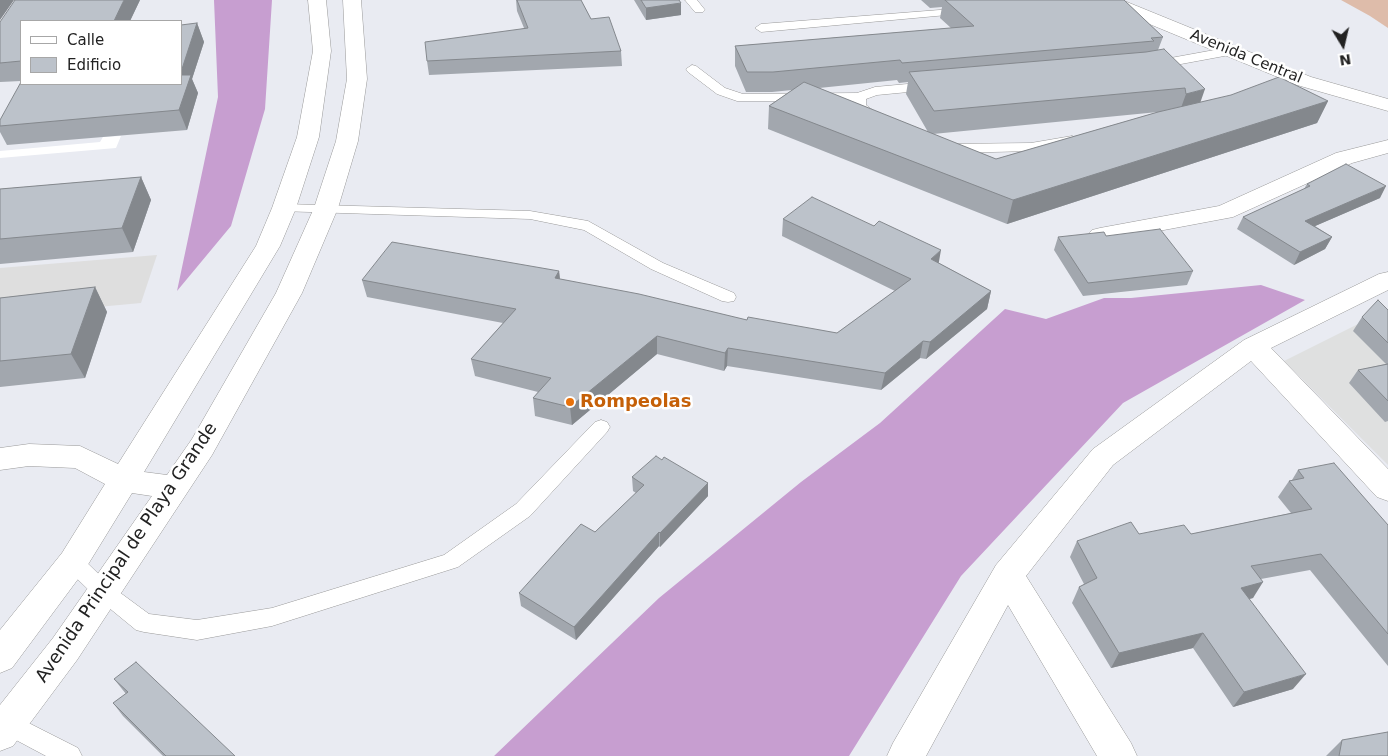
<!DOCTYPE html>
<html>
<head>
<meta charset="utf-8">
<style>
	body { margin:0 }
	#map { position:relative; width:1388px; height:756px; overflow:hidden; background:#e9ebf2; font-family:"DejaVu Sans",sans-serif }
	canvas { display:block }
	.legend { position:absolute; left:20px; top:20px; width:162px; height:65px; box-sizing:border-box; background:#fff; border:1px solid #a7a7a7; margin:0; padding:6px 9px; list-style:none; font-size:15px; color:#222 }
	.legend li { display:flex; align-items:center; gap:10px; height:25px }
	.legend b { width:25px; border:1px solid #a7a7a7 }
	.north { position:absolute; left:1318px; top:20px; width:50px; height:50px; -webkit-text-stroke:4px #fff; paint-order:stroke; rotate:171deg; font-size:14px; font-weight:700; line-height:20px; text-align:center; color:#222 }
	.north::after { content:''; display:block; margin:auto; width:18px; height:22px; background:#222; clip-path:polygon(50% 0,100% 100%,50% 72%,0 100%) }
</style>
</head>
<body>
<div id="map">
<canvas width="1388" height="756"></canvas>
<ul class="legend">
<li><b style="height:6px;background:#fff"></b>Calle</li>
<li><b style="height:14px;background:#bcc2ca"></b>Edificio</li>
</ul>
<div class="north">N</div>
</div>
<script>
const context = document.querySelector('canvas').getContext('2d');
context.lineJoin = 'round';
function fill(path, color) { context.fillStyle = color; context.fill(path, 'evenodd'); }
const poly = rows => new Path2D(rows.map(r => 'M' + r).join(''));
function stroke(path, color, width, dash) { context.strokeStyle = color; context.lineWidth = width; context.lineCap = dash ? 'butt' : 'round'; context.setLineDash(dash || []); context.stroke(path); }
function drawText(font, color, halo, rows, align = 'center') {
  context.font = font + ' "DejaVu Sans",sans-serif'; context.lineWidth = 5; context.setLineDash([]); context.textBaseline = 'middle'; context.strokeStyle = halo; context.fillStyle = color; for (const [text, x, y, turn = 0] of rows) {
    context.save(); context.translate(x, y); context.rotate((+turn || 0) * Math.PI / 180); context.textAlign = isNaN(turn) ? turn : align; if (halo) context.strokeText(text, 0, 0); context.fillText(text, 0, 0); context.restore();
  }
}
fill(poly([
	[1388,309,1388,465,1284,361]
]), '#dfe0e0');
fill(poly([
	[214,0,272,0,265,109,231,226,177,291,218,97],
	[1261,285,1305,300,1123,403,961,576,849,756,494,756,659,598,801,482,880,423,1005,309,1046,319,1104,298,1131,298]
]), '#c79ed0');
fill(poly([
	[157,255,141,303,0,316,0,268]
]), '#dedede');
fill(poly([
	[1341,0,1388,0,1388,28,1370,16]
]), '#debcaa');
fill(poly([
	[121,136,116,148,0,158,0,151,100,142,103,137]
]), '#fff');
const lane = poly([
	[685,0,697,0,705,10,703,12,695,12,685,0],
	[965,8,969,9,971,11,969,13,761,32,755,28,761,24,965,8],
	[1231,47,1235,48,1237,51,1235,54,1154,69,1148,65,1154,61,1231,47],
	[692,65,696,66,725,88,743,94,857,93,875,87,929,82,935,86,929,90,877,95,866,99,866,105,884,119,877,123,855,110,853,101,737,101,717,94,688,72,686,69,692,65],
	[1072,136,1079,140,1077,143,1031,151,954,153,942,151,940,148,947,144,1031,143,1072,136],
	[284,204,530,211,588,221,663,263,734,293,736,297,734,301,728,302,722,301,651,269,584,230,530,219,279,211,277,208,279,205,284,204],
	[601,420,607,422,610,427,607,432,530,516,458,567,272,626,197,640,144,632,136,630,97,598,66,568,63,562,66,556,73,553,80,556,111,586,149,614,197,620,272,608,444,555,516,504,595,422,601,420],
	[9,713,78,748,82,756,46,756,1,732,0,718,9,713]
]);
const street = poly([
	[308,0,326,0,331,51,319,137,296,208,280,246,144,472,167,475,192,439,276,293,314,208,336,141,347,79,343,0,361,0,367,79,358,141,338,208,302,293,212,455,77,660,13,746,0,751,0,705,53,638,152,496,132,493,84,571,12,668,0,673,0,630,62,553,105,484,75,468,29,466,0,470,0,448,29,444,80,446,118,464,256,246,272,208,297,137,313,51,308,0],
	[1098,0,1122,0,1311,77,1388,99,1388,111,1297,85,1101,4,1098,0],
	[1388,140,1388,153,1352,163,1233,217,1100,242,1092,240,1088,235,1092,230,1100,228,1219,206,1336,153,1388,140],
	[1388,272,1388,290,1271,348,1388,469,1388,501,1377,497,1251,361,1113,465,1026,576,1131,743,1137,756,1097,756,1008,605,926,756,887,756,893,743,996,565,1093,449,1244,340,1379,274,1388,272]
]);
stroke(lane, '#999', 1);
stroke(street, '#999', 1);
fill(lane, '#fff');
fill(street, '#fff');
fill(poly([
	[140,0,130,21,21,21,21,81,0,82,0,22],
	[516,0,581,0,591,19,621,51,622,66,429,75,427,61,524,28,517,11],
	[634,0,679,0,681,15,646,20],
	[921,0,1124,0,1163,37,1158,50,1200,102,1328,101,1317,123,1007,224,768,129,769,106,792,90,772,92,746,92,735,66,735,46,951,28,940,18,942,7,930,8],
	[897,80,899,83,908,82,906,94,928,132,819,88],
	[1158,112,996,159,933,134],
	[197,23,204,42,192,79,198,93,187,130,7,145,0,132,0,120],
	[141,177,151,200,133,252,0,264,0,189],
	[1307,184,1380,198,1315,226,1332,237,1325,249,1294,265,1237,229,1243,217,1304,189],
	[783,219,939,263,991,291,987,309,926,359,920,358,881,390,727,366,724,371,657,354,572,425,535,416,533,398,538,392,475,376,471,359,503,323,367,297,362,280,559,271,560,279,747,320,837,333,895,291,782,236],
	[1106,236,1193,271,1187,285,1083,296,1054,250,1058,237],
	[95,287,107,312,85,378,0,387,0,298],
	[1388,310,1388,421,1385,422,1349,383,1358,370,1386,364,1353,331,1362,317],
	[662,460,708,483,708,496,660,547,659,546,576,640,521,606,519,593,595,532,636,493,633,491,632,477],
	[1298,470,1388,525,1388,666,1310,570,1261,579,1253,598,1249,599,1293,689,1233,707,1193,648,1111,668,1072,603,1079,587,1084,584,1070,557,1077,541,1139,534,1191,534,1291,513,1278,497,1289,481,1292,480],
	[114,679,235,756,163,756,123,716,113,703,126,694],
	[1342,740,1388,756,1326,756]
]), '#a2a7ae');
fill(poly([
	[0,0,14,0,0,20],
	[124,0,140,0,130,21,114,21],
	[681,3,681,15,646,20,646,8],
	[197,23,204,42,192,79,198,93,187,130,179,110,181,72],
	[1205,89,1197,112,1178,116,1186,94],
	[1328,101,1317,123,1007,224,1013,200],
	[141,177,151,200,133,252,122,228],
	[1386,186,1380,198,1299,233,1305,221],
	[1332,237,1325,249,1294,265,1300,252],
	[941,250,938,267,931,259],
	[559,271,561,289,555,278],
	[95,287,107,312,85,378,71,354],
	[991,291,987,309,926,359,930,342],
	[657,336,657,354,572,425,570,407],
	[923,341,920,358,881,390,885,373],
	[728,348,727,366,724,371,725,353],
	[708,483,708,496,660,547,660,533],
	[659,532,659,546,576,640,574,627],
	[1263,582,1253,598,1230,604,1241,588],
	[1203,633,1193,648,1111,668,1119,653],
	[1306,674,1293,689,1233,707,1244,692]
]), '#84888d');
const building = poly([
	[15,0,124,0,114,21,21,21,21,61,0,63,0,22,15,0],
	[517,0,581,0,591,19,609,17,621,51,427,61,425,42,528,28,517,0],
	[641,0,679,0,681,3,646,8,641,0],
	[945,0,1124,0,1163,37,1151,38,1154,41,902,63,900,60,773,72,747,72,735,46,974,26,945,0],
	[197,23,181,72,181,25,197,23],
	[1164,49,1205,89,1186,94,1185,88,934,111,909,72,1146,52,1164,49],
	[181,75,191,75,179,110,0,126,0,120,21,82,21,84,181,84,181,75],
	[1279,77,1328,101,1013,200,769,106,804,82,996,159,1158,112,1231,95,1279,77],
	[1346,164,1386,186,1305,221,1332,237,1300,252,1243,217,1310,186,1307,184,1346,164],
	[141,177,122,228,0,239,0,189,141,177],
	[812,197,874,226,879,221,941,250,931,259,991,291,930,342,923,341,885,373,728,348,725,353,657,336,570,407,533,398,551,378,471,359,516,309,362,280,392,242,559,271,555,278,639,294,747,320,748,317,837,333,911,279,783,219,812,197],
	[1160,229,1193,271,1088,283,1058,237,1104,232,1106,236,1160,229],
	[95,287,71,354,0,361,0,298,95,287],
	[1378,300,1388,310,1388,343,1362,317,1378,300],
	[1388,364,1388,401,1358,370,1388,364],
	[656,456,662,460,664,457,708,483,660,533,659,532,574,627,519,593,581,524,595,532,644,485,632,477,656,456],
	[1334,463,1388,525,1388,634,1321,554,1251,566,1263,582,1241,588,1306,674,1244,692,1203,633,1119,653,1079,587,1097,578,1077,541,1131,522,1139,534,1184,525,1191,534,1312,509,1289,481,1304,478,1298,470,1334,463],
	[136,662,235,756,166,756,113,703,128,692,114,679,136,662],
	[1388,732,1388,756,1339,756,1342,740,1388,732]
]);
fill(building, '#bcc2ca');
stroke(building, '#84888d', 1);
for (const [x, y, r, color] of [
	[570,402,5,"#e8710a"]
]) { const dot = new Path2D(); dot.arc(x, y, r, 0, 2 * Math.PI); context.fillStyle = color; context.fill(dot); stroke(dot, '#fff', 2); }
drawText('15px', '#222', '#fff', [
	["Avenida Central",1246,57,22]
]);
drawText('bold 18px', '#c56008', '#fff', [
	["Rompeolas",580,402]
], 'left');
drawText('18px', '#222', '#fff', [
	["Avenida Principal de Playa Grande",127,553,-56]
]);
</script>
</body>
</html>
